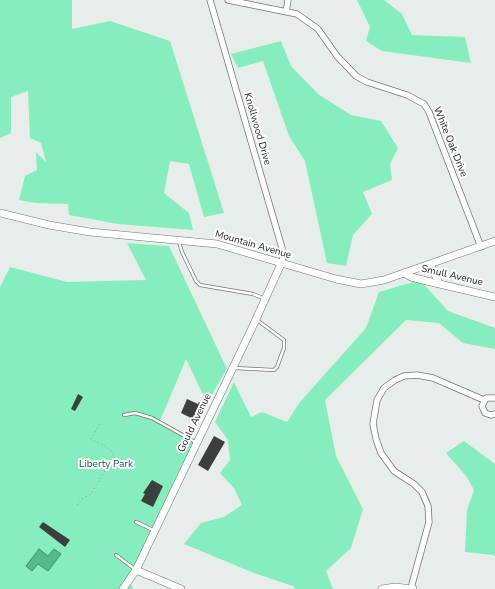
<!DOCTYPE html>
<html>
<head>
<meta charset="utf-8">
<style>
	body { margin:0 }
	canvas { display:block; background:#e7edea }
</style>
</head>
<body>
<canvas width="495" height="589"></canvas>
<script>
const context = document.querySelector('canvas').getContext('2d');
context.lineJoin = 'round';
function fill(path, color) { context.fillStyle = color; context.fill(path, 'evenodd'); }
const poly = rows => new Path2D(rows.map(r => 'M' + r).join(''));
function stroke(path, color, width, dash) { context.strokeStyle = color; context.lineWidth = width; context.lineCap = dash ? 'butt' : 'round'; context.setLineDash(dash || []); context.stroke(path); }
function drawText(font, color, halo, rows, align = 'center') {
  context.font = font + ' "Nunito Sans",sans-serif'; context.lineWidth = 4; context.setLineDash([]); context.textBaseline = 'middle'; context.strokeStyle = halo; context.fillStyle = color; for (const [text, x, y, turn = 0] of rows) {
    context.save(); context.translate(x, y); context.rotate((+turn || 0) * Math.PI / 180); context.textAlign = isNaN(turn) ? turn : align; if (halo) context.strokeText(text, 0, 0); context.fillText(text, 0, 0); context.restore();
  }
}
fill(poly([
	[0,0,72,0,72,29,110,21,170,41,224,213,204,217,189,164,170,161,164,193,189,213,193,230,118,224,69,215,68,204,35,203,19,200,25,176,37,170,36,152,46,162,41,143,30,138,28,91,11,97,11,133,0,138],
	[357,0,384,0,402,14,412,35,465,37,471,63,382,51,366,41,370,27],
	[281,41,291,66,318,94,351,115,381,121,398,148,390,164,392,180,363,192,372,214,353,235,346,266,327,263,305,161,289,136,263,61,238,68,231,54],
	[127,243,169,246,227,369,207,403,186,359,160,421,198,442,129,577,133,589,0,589,0,287,10,267,67,282,146,280],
	[420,280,448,311,495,328,495,349,463,343,439,323,406,320,325,400,336,456,363,509,351,548,326,571,333,589,295,589,293,586,254,573,184,544,201,523,224,517,242,505,234,488,220,473,230,460,228,440,215,422,234,382,251,417,262,412,287,422,300,402,366,328,379,292],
	[464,441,495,464,495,556,492,555,465,552,467,510,474,490,467,477,446,453]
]), '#86edbe');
const water = poly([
	[39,549,48,556,54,549,61,554,48,571,38,564,32,571,26,566,39,549]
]);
fill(water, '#51ba8e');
stroke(water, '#438d6e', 1);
fill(poly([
	[78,394,83,397,75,411,71,409],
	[187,399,198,404,199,402,204,405,195,423,189,420,191,418,181,413],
	[214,436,225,442,208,471,198,465],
	[152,480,163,486,153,507,141,501,145,494,143,493],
	[43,522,70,540,65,547,39,527]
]), '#3a403d');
const service = poly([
	[179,242,182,252,196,281,200,285,253,294,265,299],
	[234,368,274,370,277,367,284,348,284,340,257,320],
	[124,415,135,413,152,418,197,443],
	[136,522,153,530],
	[116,555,136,570]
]);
const minor = poly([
	[210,0,282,248,283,258,281,264],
	[228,0,297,14,318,29,337,56,356,76,367,82,407,95,424,104,429,112,481,247],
	[286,12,288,0],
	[495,398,486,398,482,406,485,413,491,415,495,414],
	[411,588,429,522,428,506,422,492,414,484,394,471,381,453,376,439,373,424,377,400,384,388,395,380,404,376,417,375,433,378,484,400]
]);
const tertiary = poly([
	[0,213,49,225,90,232,217,244,336,279,361,284,384,280,495,241],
	[430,264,439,283],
	[404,273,411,277,431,282,495,297],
	[136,570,181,589],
	[123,589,136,570,252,328,281,264],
	[382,589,395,587,413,589]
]);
stroke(service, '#707673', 4);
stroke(minor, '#707673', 7);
stroke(tertiary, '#707673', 8);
stroke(poly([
	[77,505,82,499,91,494,114,456,110,449,91,439,101,422]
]), '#989d9b', 1, [1, 3]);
stroke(service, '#fff', 2.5);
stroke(minor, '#fff', 5.5);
stroke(tertiary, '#fff', 7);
drawText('10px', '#232524', '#fff', [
	["Knollwood Drive",257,129,74],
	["White Oak Drive",450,142,68],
	["Mountain Avenue",253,245,16],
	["Smull Avenue",452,276,13],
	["Gould Avenue",195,423,-64]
]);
drawText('10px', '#0f6244', '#fff', [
	["Liberty Park",106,465]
]);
</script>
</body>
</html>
